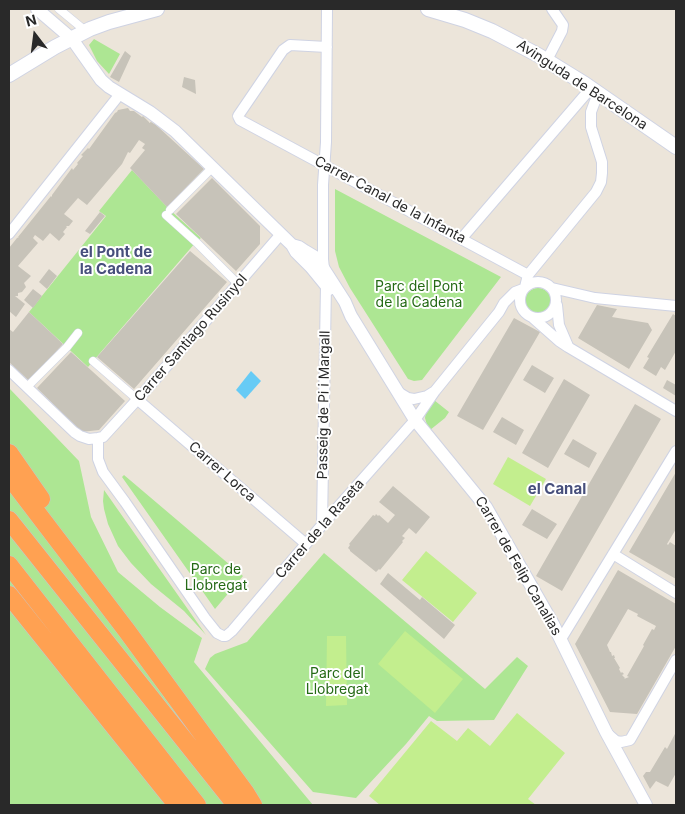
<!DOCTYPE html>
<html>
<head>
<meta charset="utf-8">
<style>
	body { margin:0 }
	#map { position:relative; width:685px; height:814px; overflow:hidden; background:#ece5da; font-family:Inter,sans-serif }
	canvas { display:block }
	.frame { position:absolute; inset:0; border:10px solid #292929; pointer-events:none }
	.north { position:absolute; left:10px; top:10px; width:50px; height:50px; -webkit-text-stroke:4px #fff; paint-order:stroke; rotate:345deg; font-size:14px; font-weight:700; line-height:20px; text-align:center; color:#292929 }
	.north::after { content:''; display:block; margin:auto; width:18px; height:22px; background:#292929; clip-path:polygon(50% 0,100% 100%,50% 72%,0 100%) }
</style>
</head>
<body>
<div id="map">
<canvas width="685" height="814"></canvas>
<div class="frame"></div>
<div class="north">N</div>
</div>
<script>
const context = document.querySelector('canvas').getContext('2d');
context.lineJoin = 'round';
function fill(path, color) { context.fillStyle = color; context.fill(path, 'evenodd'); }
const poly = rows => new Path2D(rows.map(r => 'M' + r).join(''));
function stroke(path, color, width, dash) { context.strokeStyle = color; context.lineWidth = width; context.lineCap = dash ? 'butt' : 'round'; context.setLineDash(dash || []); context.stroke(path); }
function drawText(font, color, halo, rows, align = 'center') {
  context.font = font + ' Inter,sans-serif'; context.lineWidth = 4; context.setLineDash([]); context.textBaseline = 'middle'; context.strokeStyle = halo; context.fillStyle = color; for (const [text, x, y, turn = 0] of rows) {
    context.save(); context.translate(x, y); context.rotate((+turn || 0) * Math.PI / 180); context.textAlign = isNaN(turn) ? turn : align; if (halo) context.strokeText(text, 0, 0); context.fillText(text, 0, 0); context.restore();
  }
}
fill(poly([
	[94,39,120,54,109,74,97,61,89,45],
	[132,170,170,210,201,238,196,242,88,367,29,312,106,216,99,211],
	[335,189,501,277,422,380,414,381,408,379,350,288,339,267,335,251],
	'525 301a13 13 0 1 1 26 0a13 13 0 1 1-26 0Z',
	[9,388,79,461,91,517,118,572,160,607,202,638,194,662,313,805,9,805],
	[434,400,449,412,445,418,430,430,427,425,425,418,426,412],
	[124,475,243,576,215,609,122,477],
	[104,490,206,635,184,611,151,584,131,563,118,546,108,524,104,509,103,501],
	[324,553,485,689,517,657,528,666,494,720,437,721,429,716,406,744,356,798,313,792,205,669,210,658,215,654,247,642]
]), '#ade693');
fill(poly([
	[508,457,546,479,530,506,493,484],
	[426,551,477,593,453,622,402,580],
	[405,631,463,679,435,713,378,664],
	[327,636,346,636,347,705,326,706],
	[517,713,565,753,528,799,536,805,380,805,369,796,431,721,457,741,468,728,490,746]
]), '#c3ee8e');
fill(poly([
	[251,371,261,381,245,399,236,390]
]), '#67cbf5');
fill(poly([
	[125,51,131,56,119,82,110,77],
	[184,77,195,80,196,94,182,87],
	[128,108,130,111,134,111,142,117,143,116,149,122,149,123,151,122,156,125,204,169,167,207,130,168,145,150,142,148,145,144,139,140,130,153,128,152,122,164,87,205,78,198,64,214,73,221,69,226,66,226,67,227,63,232,65,234,59,241,50,233,43,241,35,235,33,238,38,243,18,266,31,276,24,283,26,287,22,292,18,293,18,296,15,296,25,304,16,317,9,311,9,248,17,238,19,237,18,237,51,196,52,197,52,195,72,168,73,170,78,164,77,163,83,156,81,155,88,148,89,149,115,113,117,112,118,110],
	[212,178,260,226,260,244,236,271,176,214],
	[100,212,105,216,90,234,85,231],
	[190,251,227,282,134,389,97,357],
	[49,269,57,276,47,289,39,282],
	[33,289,42,296,33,308,24,300],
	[597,305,617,309,612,317,648,323,652,330,629,369,578,338],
	[29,312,63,344,29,381,9,362,9,329,13,332],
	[673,314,676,316,676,351,665,370,661,367,656,376,643,368,649,358,647,357],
	[514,318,540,332,483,430,457,416],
	[71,352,125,401,99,430,81,432,37,388],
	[532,365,554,378,545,393,523,380],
	[564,379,590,395,548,468,522,453],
	[667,380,676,385,676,396,663,388],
	[635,404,661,419,562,591,536,576],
	[502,417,524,430,516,445,493,432],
	[573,439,597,453,589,468,564,454],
	[676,472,676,529,667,544,668,545,670,542,676,546,676,579,629,552],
	[393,486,430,517,416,534,409,528,403,535,402,536,405,538,402,541,403,542,380,570,379,569,376,572,350,551,350,550,348,548,350,545,349,544,373,515,375,516,376,514,378,516,379,515,388,523,395,515,379,502],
	[532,509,557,524,547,539,522,525],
	[618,570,676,604,676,646,637,714,610,712,575,644],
	[628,609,638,614,637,616,656,626,654,630,652,629,643,645,644,646,627,676,629,677,624,679,625,678,622,675,624,674,622,672,621,673,619,669,620,668,614,658,615,658,614,655,612,656,611,652,610,652,607,645],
	[388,573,420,600,422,597,455,625,444,639,380,584],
	[676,732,676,773,668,787,656,781,650,789,643,776,646,772,650,772,665,747,667,749]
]), '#c7c3b9');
const pedestrian = poly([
	[59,9,82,28],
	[170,210,213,167],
	[166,215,196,242,238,284],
	[93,361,138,400],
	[27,387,67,347,78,333]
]);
const minor = poly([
	[327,47,290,45,283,50,238,116,240,120,528,275,525,287],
	[547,60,562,31,563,25,552,9],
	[9,234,120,94],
	[462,238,591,88],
	[324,269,323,259,323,185,326,142,327,9],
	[528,275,596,192,601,182,602,173,602,162,591,127,591,112,598,93],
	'520 300a18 18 0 1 1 36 0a18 18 0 1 1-36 0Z',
	[552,288,595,298,676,306],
	[557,305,559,325,568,346],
	[533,318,559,341,568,347,676,411],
	[9,370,74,432,80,436,89,439,98,438,103,437,146,390,281,234],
	[398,392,408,398,414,399,427,396,435,391],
	[138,400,306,544],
	[98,438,98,459,103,472,125,502,205,618,217,633,223,636,226,636,232,631,322,525,415,420,435,391,499,312,504,303,515,292,523,289],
	[322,525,326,284],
	[613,554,676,593],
	[561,639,676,451],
	[608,734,616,741,621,742,630,740,676,660]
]);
const tertiary = poly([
	[37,9,72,39,101,80,109,87,150,112,175,131,292,245,296,252,311,267,329,289],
	[292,245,299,247,305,251,315,257,320,263,345,302,351,316,415,420,486,507,553,624,606,732,646,805]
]);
const secondary = poly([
	[428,9,465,20,492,31,538,55,585,84,676,147],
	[9,75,55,47,90,29,109,22,157,9]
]);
const motorway = poly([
	[9,453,41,499],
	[9,476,127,631,245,792,253,805],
	[9,520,236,805],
	[9,565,197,805],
	[9,595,177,805]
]);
stroke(pedestrian, '#cfd3e3', 9);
stroke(minor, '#cfd3e3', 12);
stroke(tertiary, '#cfd3e3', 14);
stroke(secondary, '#cfd3e3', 16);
stroke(motorway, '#c7c7c7', 19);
stroke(pedestrian, '#fff', 8);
stroke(minor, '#fff', 10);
stroke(tertiary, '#fff', 12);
stroke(secondary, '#fff', 14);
stroke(motorway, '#ffa152', 18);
drawText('14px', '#292929', '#fff', [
	["Avinguda de Barcelona",582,85,33],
	["Carrer Canal de la Infanta",390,200,28],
	["Carrer Santiago Rusinyol",191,338,-49],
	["Passeig de Pi i Margall",324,405,-89],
	["Carrer Lorca",222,472,41],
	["Carrer de la Raseta",320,529,-49],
	["Carrer de Felip Canalias",518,566,60]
]);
drawText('14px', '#256a16', '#fff', [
	["Parc del Pont",419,287],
	["de la Cadena",419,303],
	["Parc de",216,570],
	["Llobregat",216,586],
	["Parc del",337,674],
	["Llobregat",337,690]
]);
drawText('bold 15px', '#474f7c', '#fff', [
	["el Pont de",116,252],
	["la Cadena",116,269],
	["el Canal",557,489]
]);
</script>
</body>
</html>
